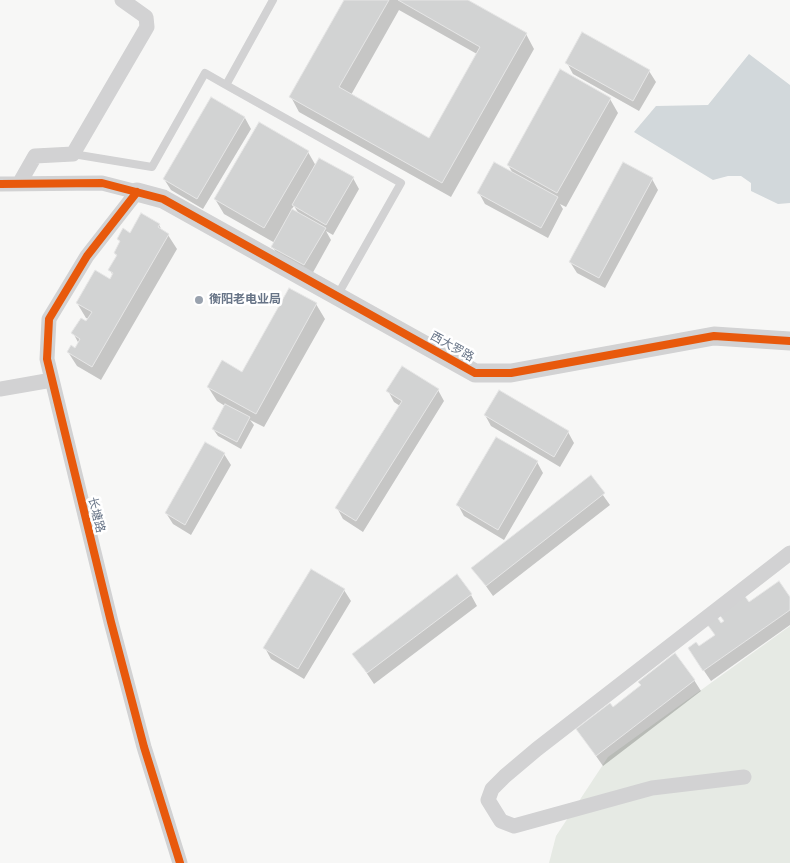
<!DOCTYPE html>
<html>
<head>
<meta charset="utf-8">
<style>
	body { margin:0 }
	canvas { display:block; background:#f7f7f6 }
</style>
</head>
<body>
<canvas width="790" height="863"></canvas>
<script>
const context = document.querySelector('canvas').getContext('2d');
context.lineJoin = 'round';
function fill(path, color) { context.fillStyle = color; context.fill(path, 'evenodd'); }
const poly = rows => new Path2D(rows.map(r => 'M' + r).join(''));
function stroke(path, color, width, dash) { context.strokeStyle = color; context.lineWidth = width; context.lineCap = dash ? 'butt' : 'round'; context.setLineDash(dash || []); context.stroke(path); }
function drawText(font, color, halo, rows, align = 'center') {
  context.font = font + ' Manrope,"Noto Sans SC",sans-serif'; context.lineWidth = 5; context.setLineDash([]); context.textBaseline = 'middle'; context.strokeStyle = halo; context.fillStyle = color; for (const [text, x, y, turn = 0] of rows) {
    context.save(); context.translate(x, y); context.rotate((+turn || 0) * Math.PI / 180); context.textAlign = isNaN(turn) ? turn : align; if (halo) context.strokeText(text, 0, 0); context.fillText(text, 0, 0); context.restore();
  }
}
fill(poly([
	[790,626,790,863,549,863,556,836,608,757]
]), '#e6eae4');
fill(poly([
	[749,54,790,85,790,203,778,204,751,191,751,183,741,176,728,176,713,180,634,132,656,106,708,105]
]), '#d2d8db');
fill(poly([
	[346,0,465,0,526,34,534,49,451,197,299,112,291,97],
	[399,10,477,54,429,139,351,95],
	[567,63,649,71,656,82,639,111,573,74],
	[212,99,245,118,251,129,203,209,171,190,164,179],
	[610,99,618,113,566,207,560,204,563,209,548,238,485,204,479,193,514,175,508,165],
	[308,152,316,166,353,178,359,189,333,235,326,231,331,240,311,276,279,258,273,247,275,243,224,214,215,199],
	[294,206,299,214,291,210],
	[652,179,658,190,605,288,577,273,570,262],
	[159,225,163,232,168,235,177,249,101,380,77,366,68,352,75,350,79,344,73,333,87,323,89,319,86,318,77,303,110,281,113,276,110,270,117,257,115,253,121,243,118,239],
	[290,290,316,304,325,319,264,427,250,420,254,425,241,449,218,436,213,429,225,406,217,401,208,387,243,373],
	[438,390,444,401,363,532,343,519,337,508,400,406,394,402,388,391],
	[485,415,568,432,574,443,560,467,491,426],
	[205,444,224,454,231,465,191,535,173,524,166,513],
	[537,462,543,473,504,540,464,516,458,505],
	[590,477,610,505,493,596,473,568],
	[344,590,351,601,304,679,271,659,265,648],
	[471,595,477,606,374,684,354,654],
	[790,600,790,625,711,681,696,659,698,648,716,636,720,625,749,604],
	[694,680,701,691,603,766,577,729]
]), '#0003');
const building = poly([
	[344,0,389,0,339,87,429,138,480,47,398,0,468,0,527,33,442,183,289,97,344,0],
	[582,32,650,70,633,101,565,63,582,32],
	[560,69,611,98,557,193,507,165,560,69],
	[211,97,245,117,197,199,163,179,211,97],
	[259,122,309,151,264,228,214,199,259,122],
	[319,158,354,177,326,225,292,205,319,158],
	[494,162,558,197,541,228,477,193,494,162],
	[623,162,653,178,599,278,569,262,623,162],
	[292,209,326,228,304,265,271,247,292,209],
	[141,213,160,224,158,227,169,234,92,367,67,352,71,345,75,348,80,339,71,333,81,318,86,321,92,312,76,303,95,270,110,279,113,273,108,270,117,255,114,253,120,241,117,239,123,228,130,233,141,213],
	[289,288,317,303,256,414,207,387,222,360,242,372,289,288],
	[402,366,439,389,356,521,335,508,402,401,386,391,402,366],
	[499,390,569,431,554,457,484,415,499,390],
	[225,404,250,417,237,442,212,429,225,404],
	[496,437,538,461,498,530,456,505,496,437],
	[205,442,225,453,185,525,165,513,205,442],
	[591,475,605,493,486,586,471,568,591,475],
	[311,569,345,589,298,669,263,648,311,569],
	[457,574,472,594,367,673,352,654,457,574],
	[779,581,790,597,790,610,703,671,688,648,696,642,699,646,715,635,707,624,717,617,721,623,724,621,718,613,744,595,749,602,779,581],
	[675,653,695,680,596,756,576,729,610,703,613,707,641,685,638,682,675,653]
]);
fill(building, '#d2d3d3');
stroke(building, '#e6e6e6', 1);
stroke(poly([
	[273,0,226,85,401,183,337,296],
	[73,154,152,167,205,73,226,85]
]), '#d2d2d3', 8);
stroke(poly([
	[0,184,102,183,137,192,87,256,49,319,47,359,111,622,144,747,180,863],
	[19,184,35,156,73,154,147,27,146,17,122,0],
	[0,389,52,380],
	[744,777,652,788,514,826,501,821,488,800,492,789,505,776,537,749,790,553]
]), '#d2d2d3', 15);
stroke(poly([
	[137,192,163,199,475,373,511,373,714,336,790,341]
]), '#d2d2d3', 19);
stroke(poly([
	[0,184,102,183,163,199,475,373,511,373,714,336,790,341],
	[137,192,87,256,49,319,47,359,111,622,144,747,180,863]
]), '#e8590c', 8);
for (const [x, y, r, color] of [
	[199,300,5,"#99a2ae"]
]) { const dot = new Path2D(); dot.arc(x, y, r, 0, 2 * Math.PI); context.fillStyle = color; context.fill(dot); stroke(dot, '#fff', 2); }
drawText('bold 12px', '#677487', '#fff', [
	["衡阳老电业局",209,300]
], 'left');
drawText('12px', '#677487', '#fff', [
	["西大罗路",452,347,29],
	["长塘路",96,515,76]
]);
</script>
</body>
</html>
